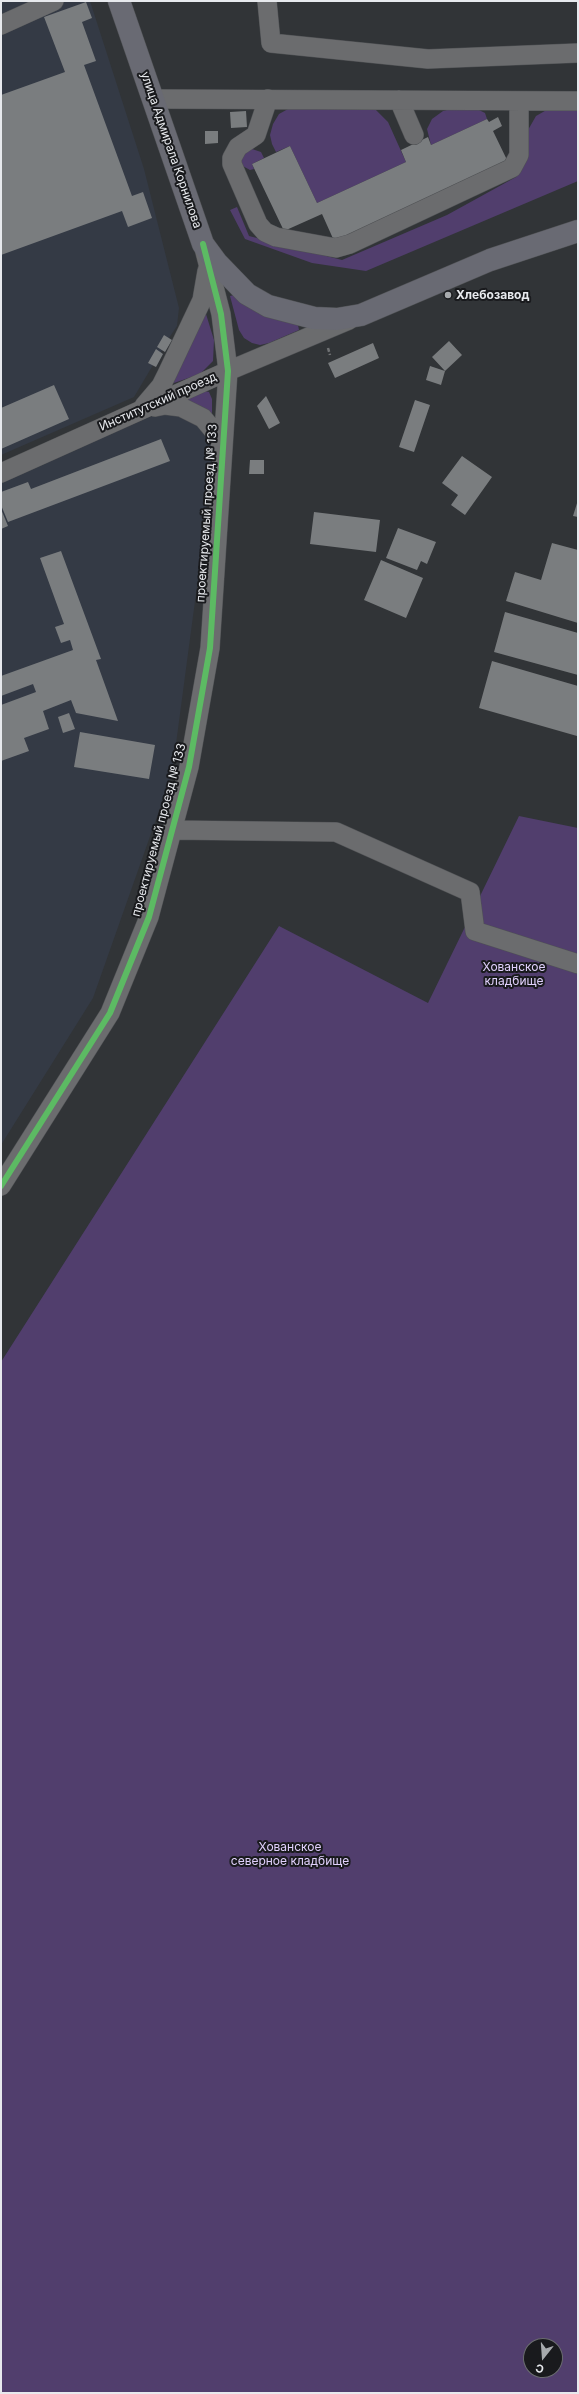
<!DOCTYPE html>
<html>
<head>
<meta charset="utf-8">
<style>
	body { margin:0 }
	#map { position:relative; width:579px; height:2394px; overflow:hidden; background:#313437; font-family:Inter,sans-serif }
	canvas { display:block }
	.frame { position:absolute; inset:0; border:2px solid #e7e9ed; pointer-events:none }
	.north { position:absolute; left:523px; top:2338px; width:40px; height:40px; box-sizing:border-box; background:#191a1d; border:1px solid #6b6d70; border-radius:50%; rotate:197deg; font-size:11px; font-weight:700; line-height:16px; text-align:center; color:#e7e9ed }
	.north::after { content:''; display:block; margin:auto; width:14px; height:18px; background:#a7aaad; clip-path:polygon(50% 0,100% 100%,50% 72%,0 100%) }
</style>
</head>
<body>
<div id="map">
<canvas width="579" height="2394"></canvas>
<div class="frame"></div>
<div class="north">С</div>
</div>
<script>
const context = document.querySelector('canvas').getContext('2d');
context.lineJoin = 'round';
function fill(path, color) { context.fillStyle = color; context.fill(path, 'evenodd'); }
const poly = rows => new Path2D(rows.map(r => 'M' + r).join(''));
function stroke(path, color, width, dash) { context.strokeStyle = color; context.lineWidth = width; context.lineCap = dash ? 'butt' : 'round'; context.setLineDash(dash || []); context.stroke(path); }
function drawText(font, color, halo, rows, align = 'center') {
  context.font = font + ' Inter,sans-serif'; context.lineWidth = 4; context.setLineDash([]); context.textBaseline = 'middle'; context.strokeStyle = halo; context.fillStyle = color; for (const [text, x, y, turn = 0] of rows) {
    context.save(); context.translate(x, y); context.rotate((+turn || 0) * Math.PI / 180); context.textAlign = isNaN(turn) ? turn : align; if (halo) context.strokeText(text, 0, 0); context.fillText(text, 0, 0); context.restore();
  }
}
fill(poly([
	[1,1,90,1,144,169,179,308,177,326,169,338,165,352,162,350,161,352,163,354,156,367,153,365,134,397,1,455],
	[159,413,175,414,197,422,211,443,212,449,203,541,172,774,93,998,1,1145,1,481]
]), '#343a45');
fill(poly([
	[578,107,578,181,366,271,312,263,245,239,230,210,237,207,249,236,342,260,447,215,516,177,526,162,528,130,536,116,550,108],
	[455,108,477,109,485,113,487,119,431,145,427,129,432,119,443,111],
	[288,109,375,109,388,122,406,162,317,203,290,146,276,152,272,144,270,135,273,124,279,114],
	[249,148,261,152,264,158,252,164,254,169,250,170,241,165,240,155],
	[234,295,264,315,298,325,299,330,269,343,260,345,252,343,244,338,239,330,230,296],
	[203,312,206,314,214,340,213,361,200,374,168,385],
	[205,391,209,392,212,399,212,419,182,400],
	[519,816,578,828,578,2393,1,2393,1,1362,279,926,428,1003],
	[531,2346,555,2346,555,2370,531,2370]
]), '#513e6d');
fill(poly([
	[86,2,92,18,82,22,96,61,84,65,132,196,143,192,152,218,128,227,122,211,1,255,1,95,65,72,44,17],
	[246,111,247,127,231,128,230,112],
	[498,117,502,126,493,131,508,162,335,243,322,214,284,231,252,164,290,146,317,203,406,162,401,150,428,137,431,145,487,119,489,122],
	[205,131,218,131,218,143,205,144],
	[164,335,172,340,165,352,157,347],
	[449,341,462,355,445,371,432,357],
	[373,343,379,358,335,378,328,363],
	[156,349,163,354,156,367,148,363],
	[430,366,445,371,441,385,426,380],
	[54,385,69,419,1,449,1,408],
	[266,396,280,423,269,429,257,406],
	[415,400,430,405,414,452,399,447],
	[161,439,170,461,8,522,1,505,1,492,28,482,31,489],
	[462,456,492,477,465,515,451,505,458,495,442,483],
	[250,460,264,460,264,474,249,474],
	[578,500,578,517,573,516],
	[1,509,8,526,1,529],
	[314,512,380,520,376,552,310,544],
	[398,528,436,542,427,564,421,561,417,570,386,558],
	[552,543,578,550,578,623,506,601,515,572,541,580],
	[61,551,101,659,96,660,118,721,76,713,71,700,43,711,49,729,24,738,29,751,1,761,1,705,36,692,33,684,1,696,1,676,73,650,70,640,61,643,55,627,64,624,40,558],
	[381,560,423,578,406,618,364,600],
	[505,612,578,633,578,675,494,652],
	[492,661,578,686,577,736,479,708],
	[69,713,75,729,63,733,58,717],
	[80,732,155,745,149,779,74,767]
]), '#7a7d7f');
const minor = poly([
	[267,1,271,43,428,59,578,53],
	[1,25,54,1],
	[155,99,578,101],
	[268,99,256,135,238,147,232,158,232,164,258,224,265,232,276,237,336,248,350,244,512,168,519,155,519,101],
	[399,100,414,135],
	[144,406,161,386,167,374,202,300,207,271],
	[155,407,165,405,181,407,203,418,217,435,222,448],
	[1,473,228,371,349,320],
	[172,830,336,832,470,892,475,931,578,964],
	[1,1186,110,1013,149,917,189,767,210,648,228,371,221,314,204,248]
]);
const major = poly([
	[119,1,203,244,217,263,247,294,268,306,314,318,337,319,361,315,490,260,578,231]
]);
stroke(minor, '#4f5154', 20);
stroke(major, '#4f5154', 23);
stroke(poly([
	[328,348,330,355]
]), '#707274', 2.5, [4, 2]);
stroke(minor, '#6b6c6e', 19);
stroke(major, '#696a73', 22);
stroke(poly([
	[1,1186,110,1013,149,917,189,767,210,648,228,371,221,314,203,244]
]), '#5cba63', 6);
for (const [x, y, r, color] of [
	[448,295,4,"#a7aaad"]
]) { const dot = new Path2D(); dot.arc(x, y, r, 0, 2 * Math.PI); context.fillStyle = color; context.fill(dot); stroke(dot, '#191a1d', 1.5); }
drawText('12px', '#e7e9ed', '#191a1d', [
	["улица Адмирала Корнилова",171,150,71],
	["Институтский проезд",158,402,-24],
	["проектируемый проезд № 133",207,513,-86],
	["проектируемый проезд № 133",159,830,-75]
]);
drawText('bold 12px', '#e7e9ed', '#191a1d', [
	["Хлебозавод",456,295]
], 'left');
drawText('12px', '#e1d1fd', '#191a1d', [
	["Хованское",514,967],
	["кладбище",514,981],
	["Хованское",290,1847],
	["северное кладбище",290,1861]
]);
</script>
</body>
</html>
